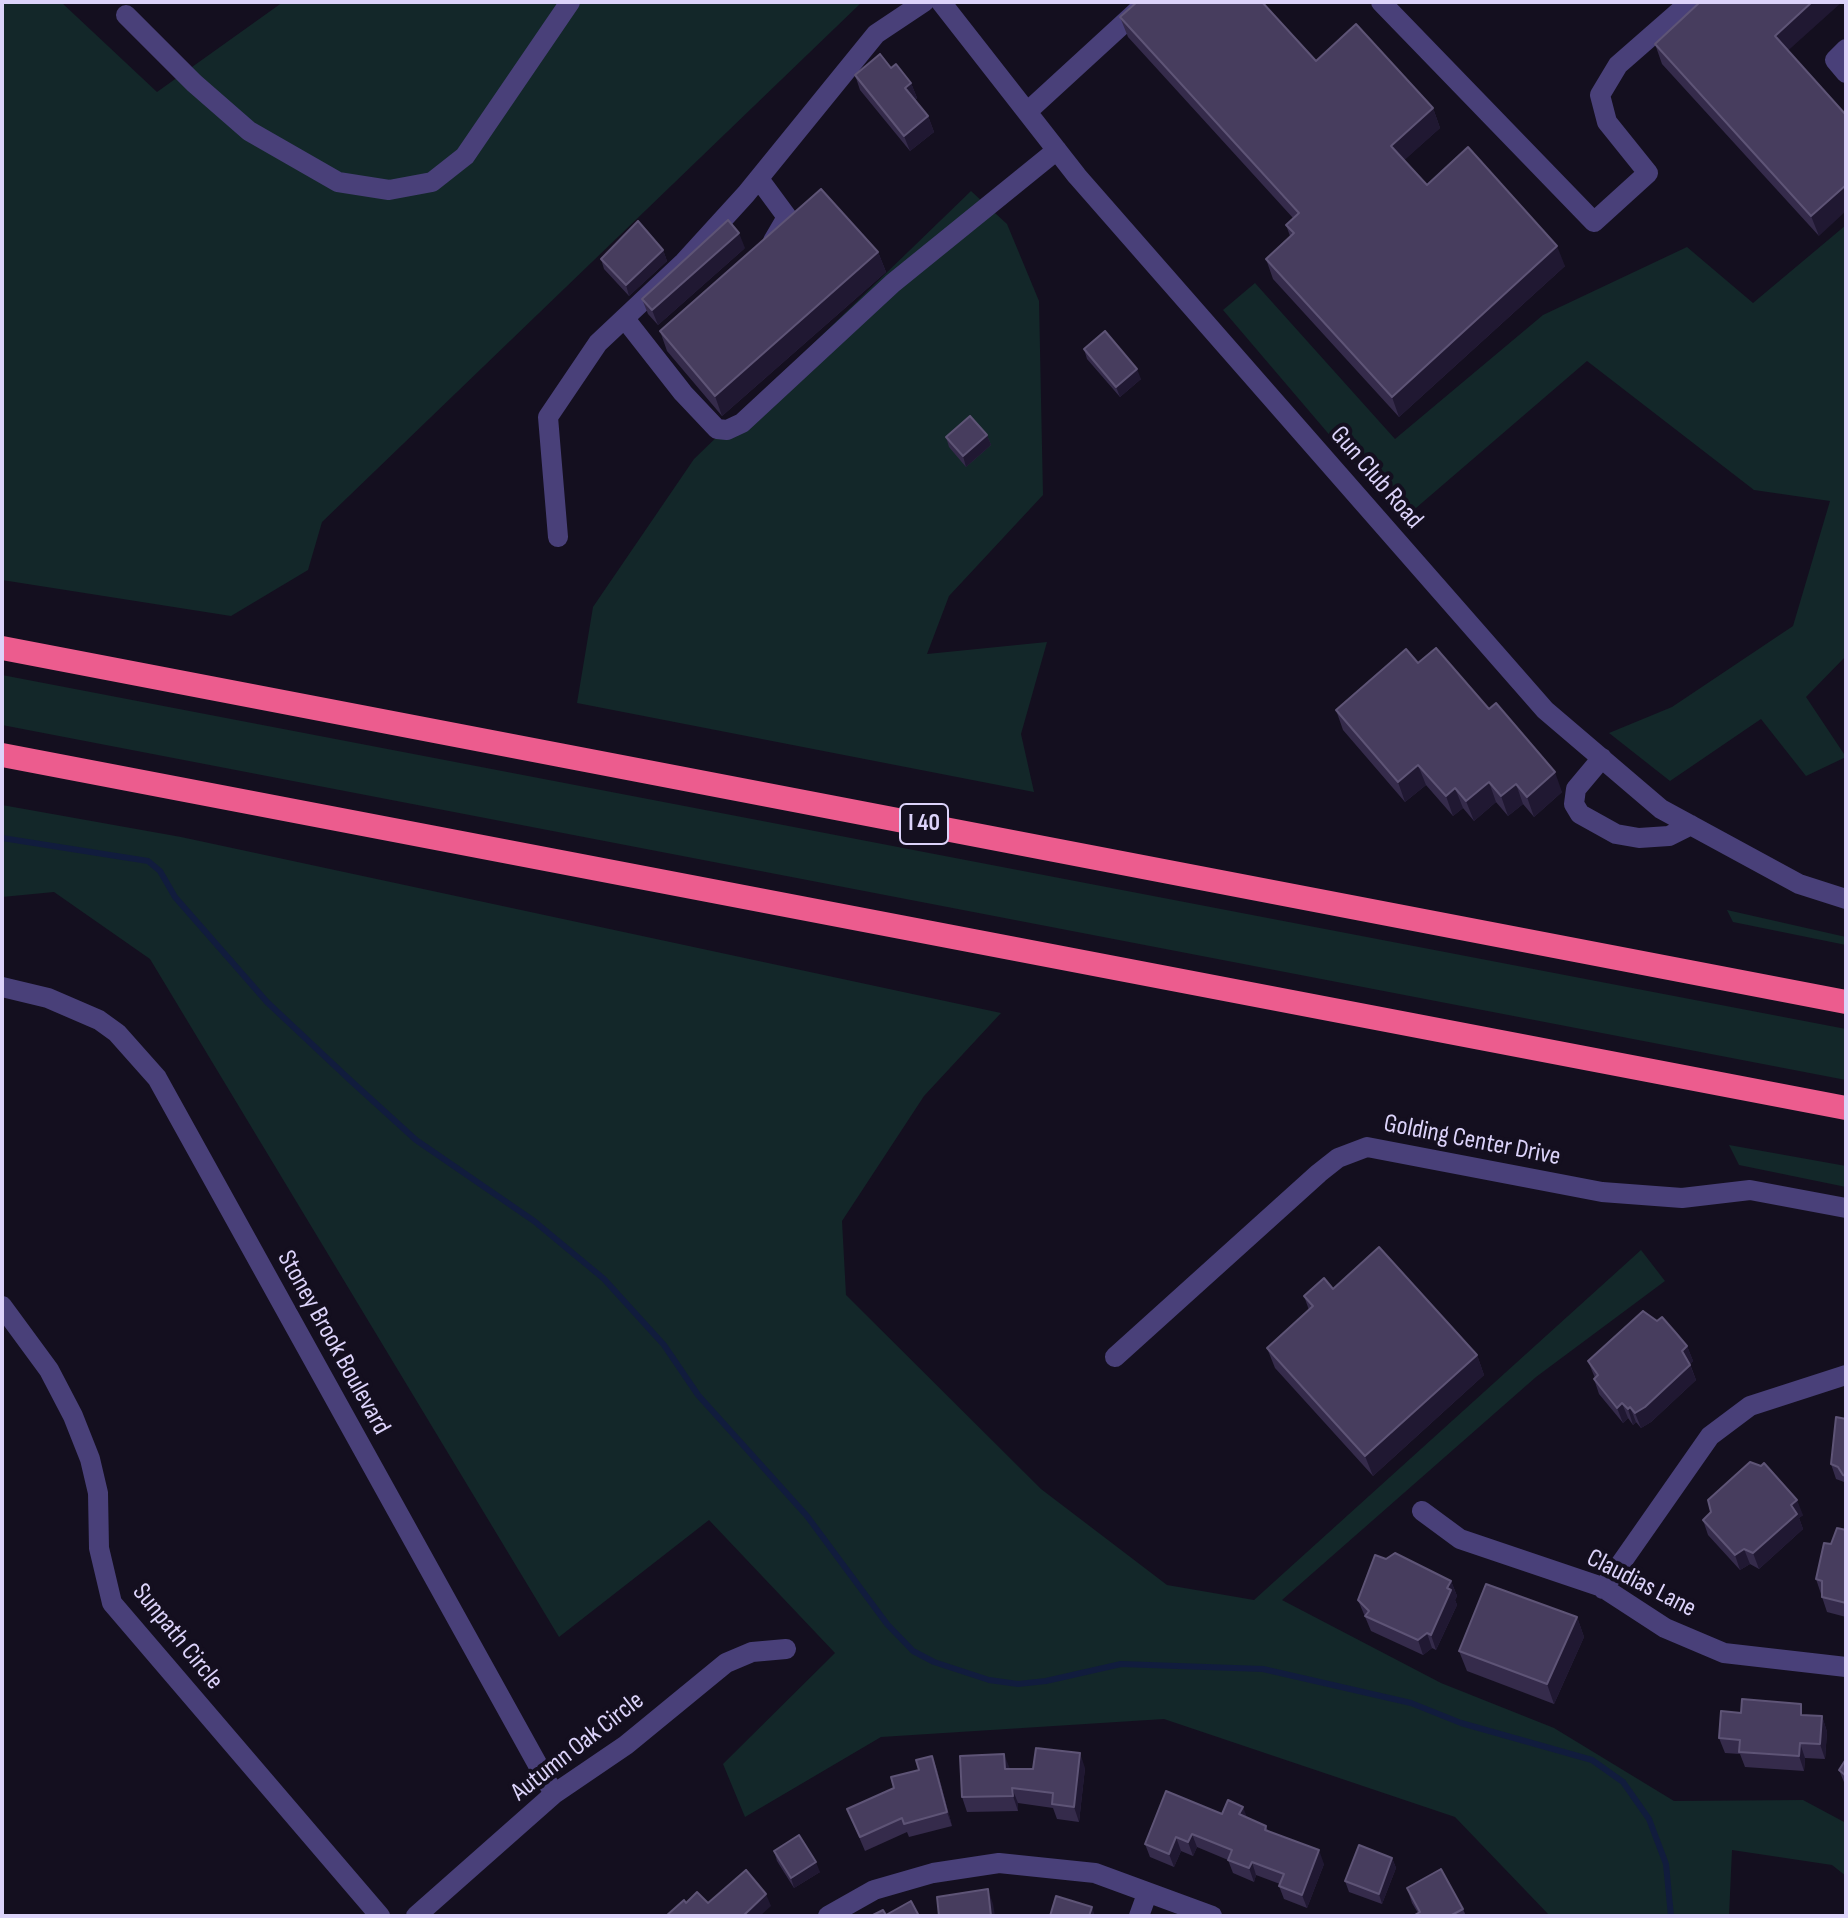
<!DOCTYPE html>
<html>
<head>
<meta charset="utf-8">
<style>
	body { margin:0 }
	#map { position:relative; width:1848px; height:1918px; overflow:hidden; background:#140f1f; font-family:"Sofia Sans Condensed",sans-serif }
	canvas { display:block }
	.frame { position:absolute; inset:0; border:4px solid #dcd3fa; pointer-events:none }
</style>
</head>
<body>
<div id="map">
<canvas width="1848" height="1918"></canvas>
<div class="frame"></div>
</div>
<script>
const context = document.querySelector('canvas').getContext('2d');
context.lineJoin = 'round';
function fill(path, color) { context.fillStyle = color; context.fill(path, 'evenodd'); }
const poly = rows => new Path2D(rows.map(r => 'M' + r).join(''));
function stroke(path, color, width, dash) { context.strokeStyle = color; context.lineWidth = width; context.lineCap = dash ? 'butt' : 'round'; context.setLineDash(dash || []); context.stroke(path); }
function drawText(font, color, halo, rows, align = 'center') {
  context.font = font + ' "Sofia Sans Condensed",sans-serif'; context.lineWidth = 8; context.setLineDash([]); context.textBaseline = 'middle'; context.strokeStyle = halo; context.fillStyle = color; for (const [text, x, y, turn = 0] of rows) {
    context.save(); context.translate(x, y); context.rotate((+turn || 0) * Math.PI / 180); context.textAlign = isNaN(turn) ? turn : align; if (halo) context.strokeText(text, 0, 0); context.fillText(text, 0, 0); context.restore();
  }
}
fill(poly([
	[2,2,61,2,157,92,283,2,862,2,322,522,308,570,231,616,2,580],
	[971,191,1007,224,1039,301,1043,495,949,596,927,654,1047,642,1021,734,1034,792,577,703,593,607,694,459],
	[1846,225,1846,656,1806,697,1846,757,1806,776,1761,719,1670,781,1609,733,1672,707,1793,626,1830,501,1754,490,1587,361,1402,520,1223,310,1255,283,1395,439,1543,315,1687,247,1753,303],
	[2,675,1846,1029,1846,1080,2,725],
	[2,805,181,837,1001,1013,924,1096,842,1221,846,1295,1041,1489,1167,1585,1254,1600,1641,1250,1665,1281,1536,1377,1282,1600,1441,1683,1554,1728,1674,1801,1803,1800,1846,1823,1846,1876,1832,1865,1732,1850,1729,1916,1550,1916,1455,1817,1164,1719,881,1737,745,1817,723,1764,835,1653,709,1520,559,1637,150,959,54,892,2,897],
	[1727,910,1846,937,1846,945,1733,922],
	[1729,1145,1846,1166,1846,1187,1739,1165]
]), '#132729');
stroke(poly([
	[2,838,148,861,160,871,175,897,267,1002,350,1080,416,1140,534,1221,604,1279,664,1345,698,1395,807,1516,887,1624,913,1651,934,1662,989,1680,1018,1684,1046,1681,1121,1664,1263,1669,1411,1703,1461,1723,1592,1760,1623,1782,1649,1819,1666,1864,1671,1916]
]), '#111c3d', 6);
stroke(poly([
	[941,2,1077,176,1545,710,1661,809,1799,884,1846,899],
	[1381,2,1594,222,1648,173,1607,122,1600,95,1618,65,1690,2],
	[126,15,194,83,249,131,338,182,389,190,432,182,465,156,570,2],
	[1846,49,1835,60,1846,73],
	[1027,112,1147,2],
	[759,179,787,217,773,241],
	[625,319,683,393,717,429,727,430,742,423,893,283,1057,150],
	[558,537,548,417,598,343,684,262,746,194,876,34,924,2],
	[1602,758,1576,789,1574,804,1580,814,1616,834,1639,838,1669,836,1691,825],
	[2,987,48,998,99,1020,117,1033,157,1078,554,1794],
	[2,1306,49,1370,73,1416,90,1459,98,1493,99,1548,112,1603,380,1916],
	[1115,1357,1319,1173,1338,1158,1367,1147,1602,1192,1682,1198,1750,1190,1846,1208],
	[1422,1511,1460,1539,1602,1587,1665,1628,1724,1653,1846,1667],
	[1603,1589,1710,1436,1750,1406,1846,1375],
	[416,1916,554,1794,626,1745,726,1663,752,1652,786,1649],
	[828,1916,874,1890,933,1873,999,1863,1095,1873,1212,1916],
	[1139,1916,1147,1894]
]), '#494079', 20);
stroke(poly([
	[2,648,1846,1002],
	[2,755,1846,1108]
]), '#ec5c8e', 24);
fill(poly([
	[1120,17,1316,61,1433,108,1440,128,1404,160,1427,185,1565,266,1399,417,1273,279,1266,259,1290,236,1286,225,1293,218,1128,37],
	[1655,44,1788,51,1819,236,1662,64],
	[891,68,911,83,917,98,915,100,928,116,934,132,910,151,860,90,855,75],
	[745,248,658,325,648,314,642,299],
	[663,250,667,261,629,296,604,269,601,259],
	[878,252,886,272,722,416,667,351,660,331],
	[1084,349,1141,379,1120,397,1087,359],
	[987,435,991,445,966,467,949,447,946,437],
	[1418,663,1489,709,1562,792,1534,817,1523,804,1508,816,1496,802,1474,821,1463,808,1453,816,1426,785,1405,802,1343,730,1336,710],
	[1333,1289,1477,1355,1484,1375,1373,1476,1275,1368,1267,1348,1309,1310,1304,1296],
	[1687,1346,1693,1361,1690,1364,1696,1380,1651,1422,1641,1428,1636,1422,1633,1425,1628,1418,1623,1423,1599,1394,1594,1379,1595,1378,1588,1361],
	[1846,1419,1846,1486,1844,1482,1836,1479,1831,1464],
	[1803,1515,1799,1518,1803,1529,1759,1569,1750,1564,1740,1570,1708,1535,1703,1520],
	[1846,1530,1846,1617,1827,1612,1816,1579,1831,1544],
	[1451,1581,1457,1596,1455,1600,1457,1605,1436,1650,1432,1648,1423,1655,1371,1631,1358,1600],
	[1577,1617,1584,1637,1554,1704,1467,1671,1459,1651],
	[1741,1713,1822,1716,1827,1732,1825,1759,1805,1758,1804,1771,1745,1767,1740,1754,1725,1753,1719,1738],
	[932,1756,937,1770,952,1826,909,1837,907,1832,865,1851,847,1809,894,1788,919,1770],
	[1846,1759,1846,1787,1839,1770],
	[1085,1768,1079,1822,1057,1819,1053,1808,1018,1803,1018,1811,967,1812,962,1797,1010,1769],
	[1222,1814,1247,1817,1266,1826,1268,1831,1324,1864,1307,1908,1284,1899,1279,1886,1280,1884,1256,1875,1254,1882,1233,1873,1228,1860,1197,1847,1193,1856,1181,1851,1174,1867,1150,1857,1145,1844],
	[774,1851,820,1872,794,1888,777,1861],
	[1392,1858,1396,1868,1382,1904,1349,1892,1345,1881],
	[1407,1888,1463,1909,1466,1916,1413,1916,1418,1913,1412,1903]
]), '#352b4b');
fill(poly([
	[1812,2,1842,2,1782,56,1775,36],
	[911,83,917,98,910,103,905,88],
	[1433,108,1440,128,1398,166,1391,146],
	[928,116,934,132,910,151,904,136],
	[1846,185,1846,211,1819,236,1811,216],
	[739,233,745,248,658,325,652,310],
	[1557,246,1565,266,1399,417,1392,397],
	[663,250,667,261,629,296,626,285],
	[878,252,886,272,722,416,715,396],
	[1137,369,1141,379,1120,397,1116,387],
	[987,435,991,445,966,467,963,456],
	[1418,765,1426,785,1405,802,1398,782],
	[1555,772,1562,792,1534,817,1527,797],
	[1489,782,1496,802,1474,821,1466,801],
	[1516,784,1523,804,1508,816,1501,796],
	[1455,788,1463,808,1453,816,1446,796],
	[1687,1346,1693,1361,1688,1366,1682,1351],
	[1477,1355,1484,1375,1373,1476,1365,1456],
	[1690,1365,1696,1380,1651,1422,1641,1428,1635,1413],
	[1622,1403,1628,1418,1623,1423,1617,1408],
	[1630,1407,1636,1422,1633,1425,1628,1409],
	[1797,1500,1803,1515,1799,1518,1803,1529,1759,1569,1753,1553,1791,1505],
	[1744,1549,1750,1564,1740,1570,1735,1555],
	[1451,1581,1457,1596,1455,1600,1457,1605,1436,1650,1431,1635,1447,1588],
	[1577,1617,1584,1637,1554,1704,1547,1684],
	[1427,1633,1432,1648,1423,1655,1418,1640],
	[1822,1716,1827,1732,1825,1759,1820,1744],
	[1800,1743,1805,1758,1804,1771,1799,1756],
	[1080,1753,1085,1768,1079,1822,1074,1807],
	[1004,1754,1010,1769,1005,1769],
	[932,1756,937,1770,952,1826,947,1812],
	[1012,1788,1018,1803,1018,1811,1013,1796],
	[1243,1807,1248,1820,1239,1814],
	[1192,1834,1197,1847,1193,1856,1188,1842],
	[1176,1837,1181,1851,1174,1867,1169,1854],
	[1319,1850,1324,1864,1307,1908,1302,1895],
	[1392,1858,1396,1868,1382,1904,1379,1894],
	[816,1862,820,1872,794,1888,791,1878],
	[1252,1862,1256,1875,1254,1882,1249,1868],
	[988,1889,993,1904,995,1916,991,1916],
	[766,1894,771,1906,760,1916,743,1916],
	[1092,1907,1095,1916,1089,1916]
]), '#201832');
const building = poly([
	[1137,2,1262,2,1316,61,1356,24,1433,108,1391,146,1427,185,1468,147,1557,246,1392,397,1266,259,1294,233,1286,225,1299,213,1120,17,1137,2],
	[1700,2,1812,2,1775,36,1846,115,1846,185,1811,216,1655,44,1700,2],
	[880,54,891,68,896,64,911,83,905,88,928,116,904,136,855,75,880,54],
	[821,189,878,252,715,396,660,331,821,189],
	[728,220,739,233,652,310,642,299,728,220],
	[638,221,663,250,626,285,601,259,638,221],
	[1105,331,1137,369,1116,387,1084,349,1105,331],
	[970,416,987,435,963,456,946,437,970,416],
	[1436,648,1489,709,1496,703,1555,772,1527,797,1516,784,1501,796,1489,782,1466,801,1455,788,1446,796,1418,765,1398,782,1336,710,1406,649,1418,663,1436,648],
	[1379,1247,1477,1355,1365,1456,1267,1348,1313,1306,1304,1296,1324,1278,1333,1289,1379,1247],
	[1643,1311,1657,1321,1662,1317,1676,1333,1687,1346,1682,1351,1690,1365,1645,1407,1635,1413,1630,1407,1628,1409,1622,1403,1617,1408,1594,1379,1598,1375,1588,1361,1643,1311],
	[1836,1417,1846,1419,1846,1476,1843,1475,1838,1467,1831,1464,1836,1417],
	[1750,1462,1761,1466,1764,1463,1797,1500,1791,1505,1797,1514,1753,1553,1744,1549,1735,1555,1703,1520,1711,1512,1708,1500,1750,1462],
	[1837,1528,1846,1530,1846,1603,1822,1597,1822,1581,1816,1579,1824,1543,1831,1544,1837,1528],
	[1395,1553,1451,1581,1447,1588,1451,1590,1431,1635,1427,1633,1418,1640,1365,1616,1369,1611,1358,1600,1375,1555,1386,1559,1395,1553],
	[1486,1584,1577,1617,1547,1684,1459,1651,1486,1584],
	[1742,1699,1801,1704,1801,1715,1822,1716,1820,1744,1800,1743,1799,1756,1739,1752,1740,1740,1719,1738,1721,1711,1741,1713,1742,1699],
	[1036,1748,1080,1753,1074,1807,1052,1804,1053,1793,1012,1788,1013,1796,962,1797,960,1756,1004,1754,1005,1769,1033,1769,1036,1748],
	[932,1756,947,1812,904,1824,902,1818,860,1837,847,1809,894,1788,891,1777,919,1770,916,1760,932,1756],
	[1846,1759,1846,1776,1839,1770,1846,1759],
	[1166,1791,1222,1814,1228,1800,1243,1807,1239,1814,1266,1826,1265,1830,1319,1850,1302,1895,1279,1886,1284,1874,1252,1862,1249,1868,1228,1860,1232,1850,1192,1834,1188,1842,1176,1837,1169,1854,1145,1844,1166,1791],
	[799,1835,816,1862,791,1878,774,1851,799,1835],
	[1359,1845,1392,1858,1379,1894,1345,1881,1359,1845],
	[1441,1869,1463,1909,1450,1916,1413,1916,1420,1912,1407,1888,1441,1869],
	[746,1870,766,1894,743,1916,666,1916,684,1900,686,1903,697,1892,708,1903,746,1870],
	[988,1889,991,1916,939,1916,937,1897,988,1889],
	[1056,1896,1092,1907,1089,1916,1050,1916,1056,1896],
	[911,1901,919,1916,871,1916,883,1910,886,1915,911,1901]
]);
fill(building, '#473d5e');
stroke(building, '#5e5476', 2);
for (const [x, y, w] of [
	[924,824,48]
]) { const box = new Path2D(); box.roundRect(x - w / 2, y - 20, w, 40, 6); context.fillStyle = '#140f1f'; context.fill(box); stroke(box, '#dcd3fa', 2); }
drawText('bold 24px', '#dcd3fa', null, [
	["I 40",924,824]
]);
drawText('26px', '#dcd3fa', '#140f1f', [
	["Gun Club Road",1376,478,49],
	["Golding Center Drive",1472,1141,11],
	["Stoney Brook Boulevard",333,1343,61],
	["Claudias Lane",1641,1584,27],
	["Sunpath Circle",177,1637,51],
	["Autumn Oak Circle",578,1747,-38]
]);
</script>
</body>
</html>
